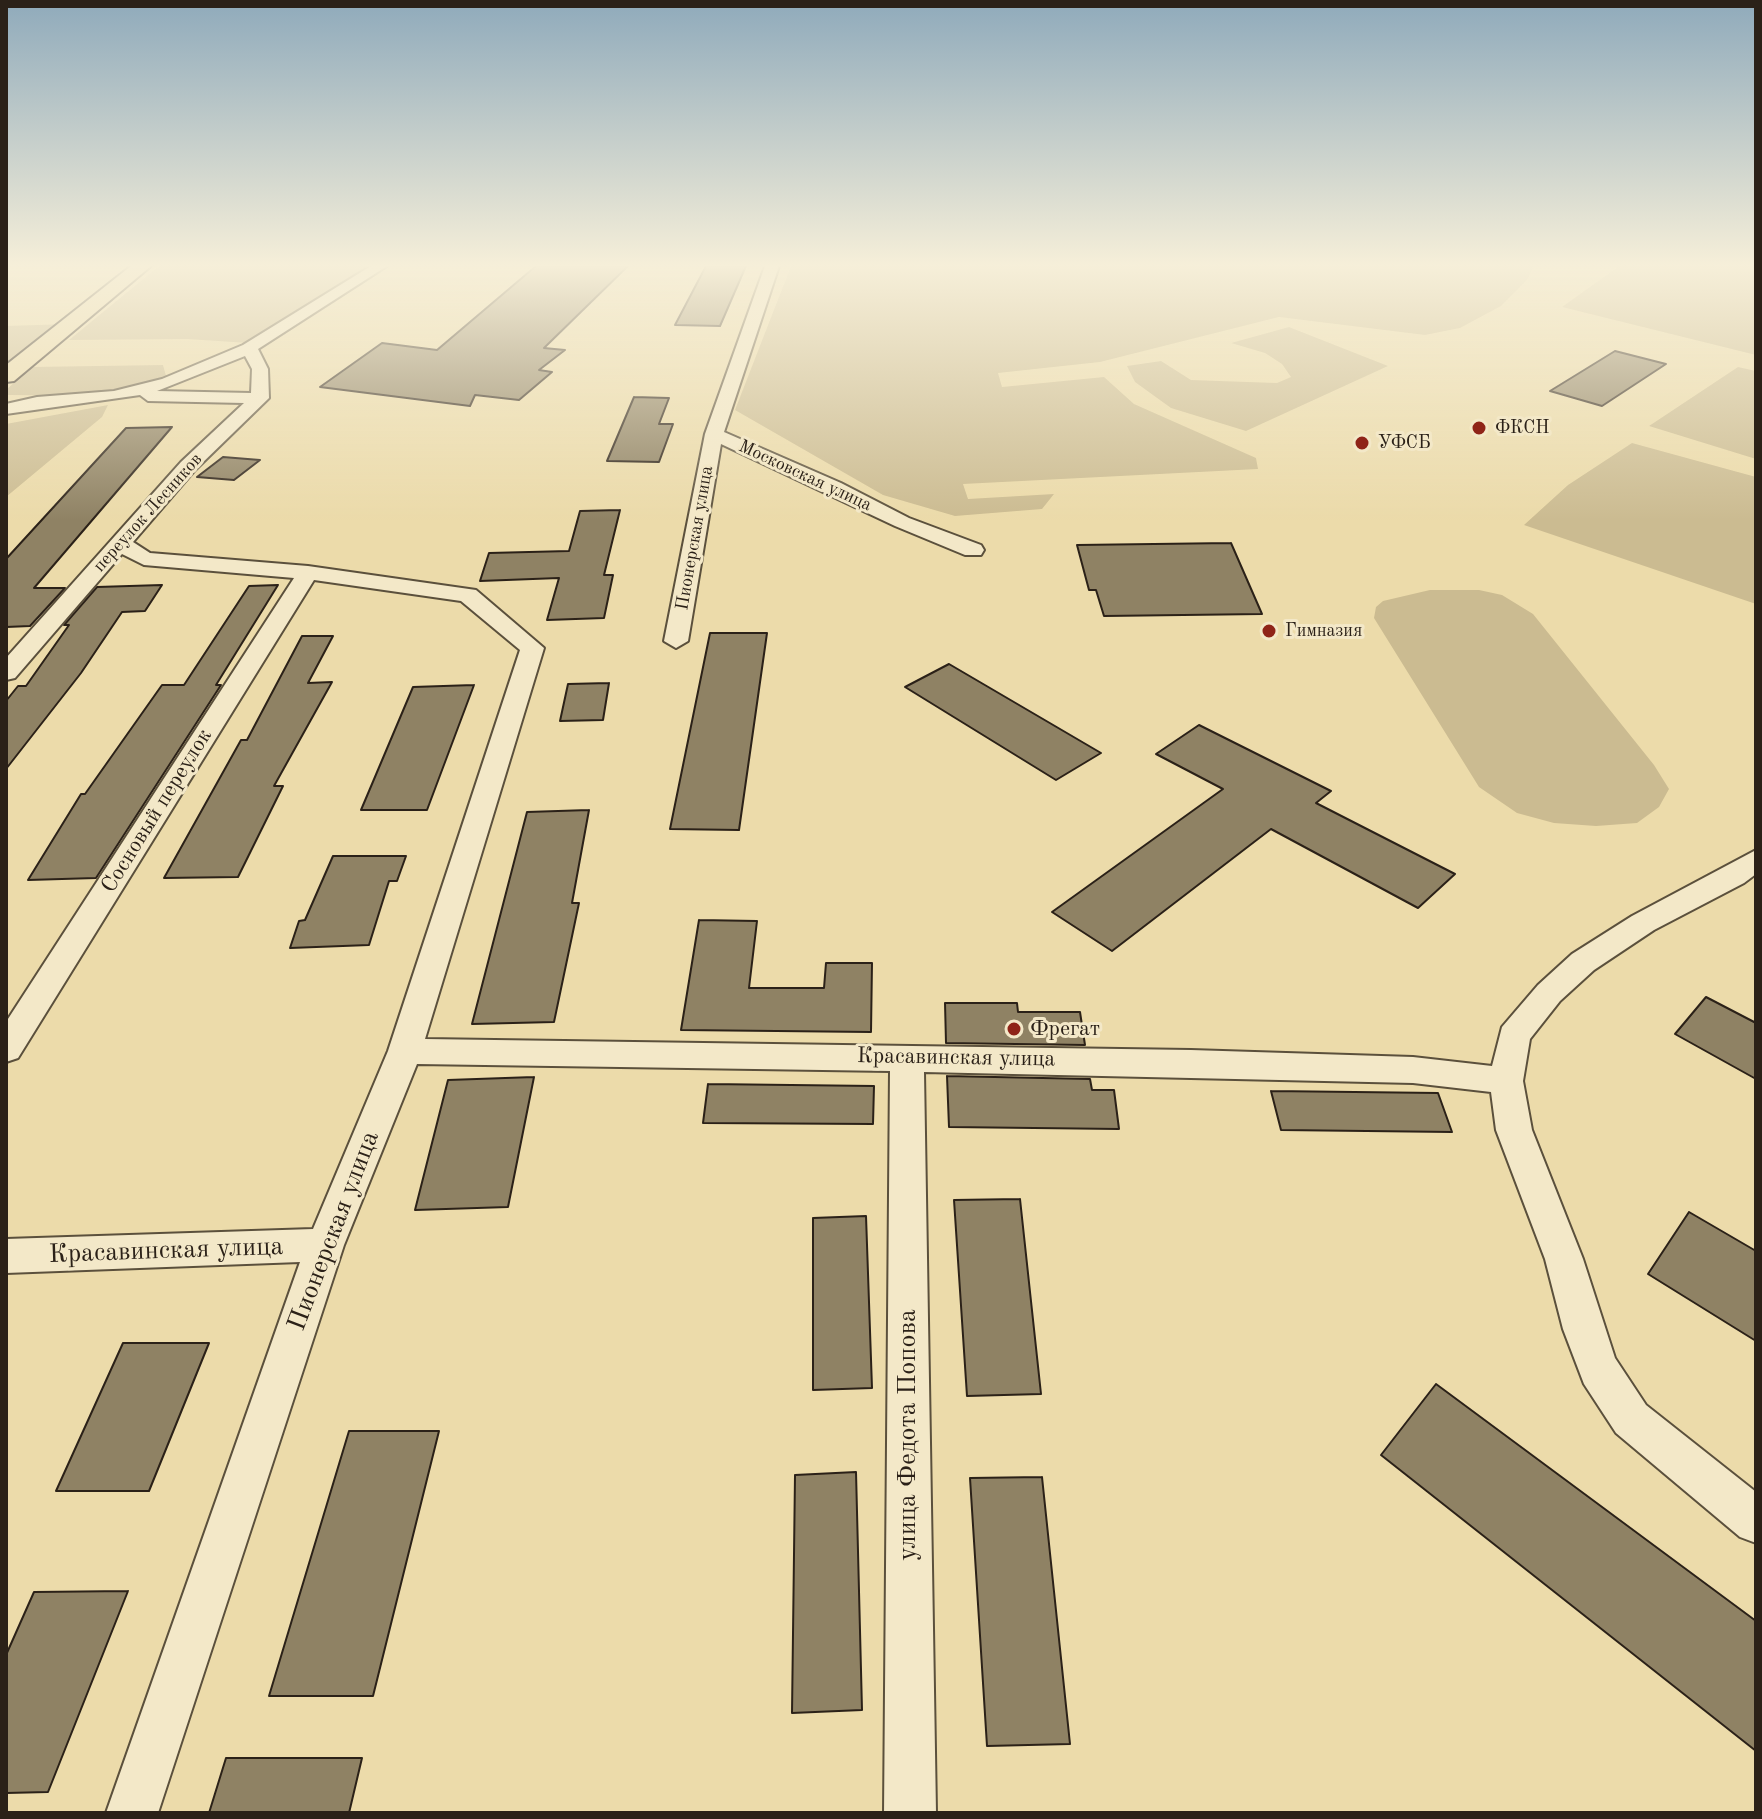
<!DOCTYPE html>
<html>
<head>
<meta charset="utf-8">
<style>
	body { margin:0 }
	#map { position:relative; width:1762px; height:1819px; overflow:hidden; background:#ecdbaa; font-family:"Old Standard TT",serif }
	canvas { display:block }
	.frame { position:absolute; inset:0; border:8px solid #2b2118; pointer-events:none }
</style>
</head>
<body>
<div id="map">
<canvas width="1762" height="1819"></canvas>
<div class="frame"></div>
</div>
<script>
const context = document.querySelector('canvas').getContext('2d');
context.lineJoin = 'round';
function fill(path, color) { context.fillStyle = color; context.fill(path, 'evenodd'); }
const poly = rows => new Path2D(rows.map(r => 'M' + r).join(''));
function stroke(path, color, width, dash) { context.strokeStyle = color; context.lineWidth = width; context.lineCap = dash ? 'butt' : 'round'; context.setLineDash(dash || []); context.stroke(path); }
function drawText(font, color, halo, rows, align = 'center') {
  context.font = font + ' "Old Standard TT",serif'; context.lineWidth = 6; context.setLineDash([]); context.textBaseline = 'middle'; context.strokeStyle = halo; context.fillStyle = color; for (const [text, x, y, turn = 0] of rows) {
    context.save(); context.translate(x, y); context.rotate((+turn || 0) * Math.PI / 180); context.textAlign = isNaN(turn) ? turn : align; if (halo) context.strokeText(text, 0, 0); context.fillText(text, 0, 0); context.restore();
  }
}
fill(poly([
	[159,266,372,266,248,343,187,339,69,340],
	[791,266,1534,266,1527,280,1501,306,1460,328,1425,335,1279,317,1100,362,998,373,1002,387,1104,377,1134,404,1256,458,1258,469,963,484,968,499,1054,494,1042,509,955,516,883,495,735,410],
	[1619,266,1756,266,1756,355,1562,307],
	[66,324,6,376,6,326],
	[1289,327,1388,366,1246,431,1171,408,1135,382,1127,366,1161,361,1191,380,1277,383,1291,377,1282,364,1265,353,1231,343],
	[163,365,168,383,114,396,6,395,6,390,31,367],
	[1738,367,1756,371,1756,459,1649,426],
	[108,405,102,417,6,497,6,424],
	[1632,443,1756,477,1756,604,1524,525,1568,485],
	[1430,590,1479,590,1502,595,1533,614,1654,765,1669,789,1659,807,1637,823,1596,826,1554,823,1517,813,1479,787,1374,618,1376,607,1383,601]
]), '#cbbb91');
const building = poly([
	[536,266,628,266,544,348,565,350,539,370,552,372,519,400,475,395,470,406,320,387,382,343,437,350,536,266],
	[706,266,746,266,720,326,675,325,706,266],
	[1615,351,1666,364,1602,406,1550,391,1615,351],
	[634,397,669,398,659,424,673,424,659,462,607,461,634,397],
	[172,427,34,588,65,588,30,626,6,627,6,559,126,428,172,427],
	[223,457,260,460,234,480,197,477,223,457],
	[620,510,604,575,613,575,604,618,547,620,559,578,480,581,489,553,569,551,580,511,620,510],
	[1231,543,1262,614,1104,616,1096,590,1089,590,1077,545,1231,543],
	[162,585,145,611,122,612,81,673,6,769,6,701,18,686,26,686,69,625,64,625,97,587,162,585],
	[278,585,216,685,221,685,96,878,28,880,81,794,85,794,162,685,184,685,249,586,278,585],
	[710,633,767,633,739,830,670,829,710,633],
	[302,636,333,636,308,683,332,682,274,786,283,786,238,877,164,878,241,740,247,740,302,636],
	[949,664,1101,753,1056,780,905,687,949,664],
	[609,683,603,720,560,721,568,684,609,683],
	[474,685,427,810,361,810,413,687,474,685],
	[1199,725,1331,791,1316,803,1455,874,1418,908,1271,829,1112,951,1052,912,1223,789,1156,754,1199,725],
	[589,810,572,903,579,903,554,1022,472,1024,527,812,589,810],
	[333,856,406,856,397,881,389,881,369,945,290,948,299,921,305,920,333,856],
	[699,920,757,921,749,988,824,988,826,963,872,963,871,1032,681,1030,699,920],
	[1706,997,1756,1023,1756,1079,1675,1034,1706,997],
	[945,1003,1017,1003,1018,1012,1080,1012,1085,1045,946,1043,945,1003],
	[947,1076,1090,1079,1092,1090,1114,1090,1119,1129,949,1127,947,1076],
	[534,1077,508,1207,415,1210,448,1080,534,1077],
	[708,1084,874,1086,873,1124,703,1123,708,1084],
	[1271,1091,1438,1093,1452,1132,1281,1130,1271,1091],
	[1020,1199,1041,1394,967,1396,954,1200,1020,1199],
	[1689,1212,1756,1251,1756,1341,1648,1274,1689,1212],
	[866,1216,872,1388,813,1390,813,1218,866,1216],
	[123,1343,209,1343,149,1491,56,1491,123,1343],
	[1436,1384,1756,1621,1756,1751,1381,1455,1436,1384],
	[349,1431,439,1431,373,1696,269,1696,349,1431],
	[856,1472,862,1710,792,1713,795,1475,856,1472],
	[1042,1477,1070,1744,987,1746,970,1478,1042,1477],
	[128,1591,48,1792,6,1793,6,1655,34,1592,128,1591],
	[226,1758,362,1758,349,1813,209,1813,226,1758]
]);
fill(building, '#8f8264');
stroke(building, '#2b2118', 2);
const minor = poly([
	[371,266,387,266,258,349,268,369,269,398,195,470,133,542,150,553,308,566,476,590,544,648,425,1039,1191,1050,1413,1057,1492,1066,1502,1027,1538,985,1572,954,1632,916,1756,850,1756,874,1744,883,1654,930,1594,970,1560,1001,1530,1039,1523,1081,1532,1130,1583,1259,1615,1358,1646,1405,1756,1492,1756,1543,1740,1537,1616,1433,1584,1384,1563,1329,1545,1259,1496,1130,1491,1092,1413,1083,924,1072,936,1813,884,1813,890,1071,417,1064,344,1245,158,1813,106,1813,300,1262,6,1273,6,1239,313,1229,388,1051,520,650,461,601,314,580,18,1058,6,1062,6,1022,294,578,144,565,122,554,15,678,6,680,6,658,181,462,244,403,148,401,140,395,6,414,6,404,37,397,114,391,162,379,243,345,371,266],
	[245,356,252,369,251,393,157,391,245,356],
	[765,266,779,266,724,432,841,483,909,518,981,545,984,550,981,555,965,555,895,526,721,444,688,641,676,648,664,641,705,434,765,266]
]);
const major = poly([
	[131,266,151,266,14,381,6,382,6,365,131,266]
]);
stroke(minor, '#5b503c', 4);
stroke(major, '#2b2118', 4);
fill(minor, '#f3e8c8');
fill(major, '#ecdbaa');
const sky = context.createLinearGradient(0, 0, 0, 520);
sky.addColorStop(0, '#8faabb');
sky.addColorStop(0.51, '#f6efd9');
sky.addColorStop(1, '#f6efd900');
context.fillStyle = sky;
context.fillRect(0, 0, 1762, 520);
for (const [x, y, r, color] of [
	[1479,428,8,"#8f2418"],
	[1362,443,8,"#8f2418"],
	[1269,631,8,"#8f2418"],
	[1014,1029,8,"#8f2418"]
]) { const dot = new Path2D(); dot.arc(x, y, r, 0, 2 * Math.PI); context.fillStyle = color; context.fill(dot); stroke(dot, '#f3e8c8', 3); }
drawText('18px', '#2b2118', '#f3e8c8', [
	["ФКСН",1495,428],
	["УФСБ",1378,443],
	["Гимназия",1285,631]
], 'left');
drawText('18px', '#2b2118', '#f3e8c8', [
	["Московская улица",805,476,25],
	["переулок Лесников",148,513,-48],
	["Пионерская улица",695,538,-80]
]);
drawText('22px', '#2b2118', '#f3e8c8', [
	["Сосновый переулок",157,811,-58],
	["Красавинская улица",956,1058,1]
]);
drawText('22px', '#2b2118', '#f3e8c8', [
	["Фрегат",1030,1029]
], 'left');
drawText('26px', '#2b2118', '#f3e8c8', [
	["Пионерская улица",334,1231,-69],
	["Красавинская улица",166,1251,-2],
	["улица Федота Попова",908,1435,-90]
]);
</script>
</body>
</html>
